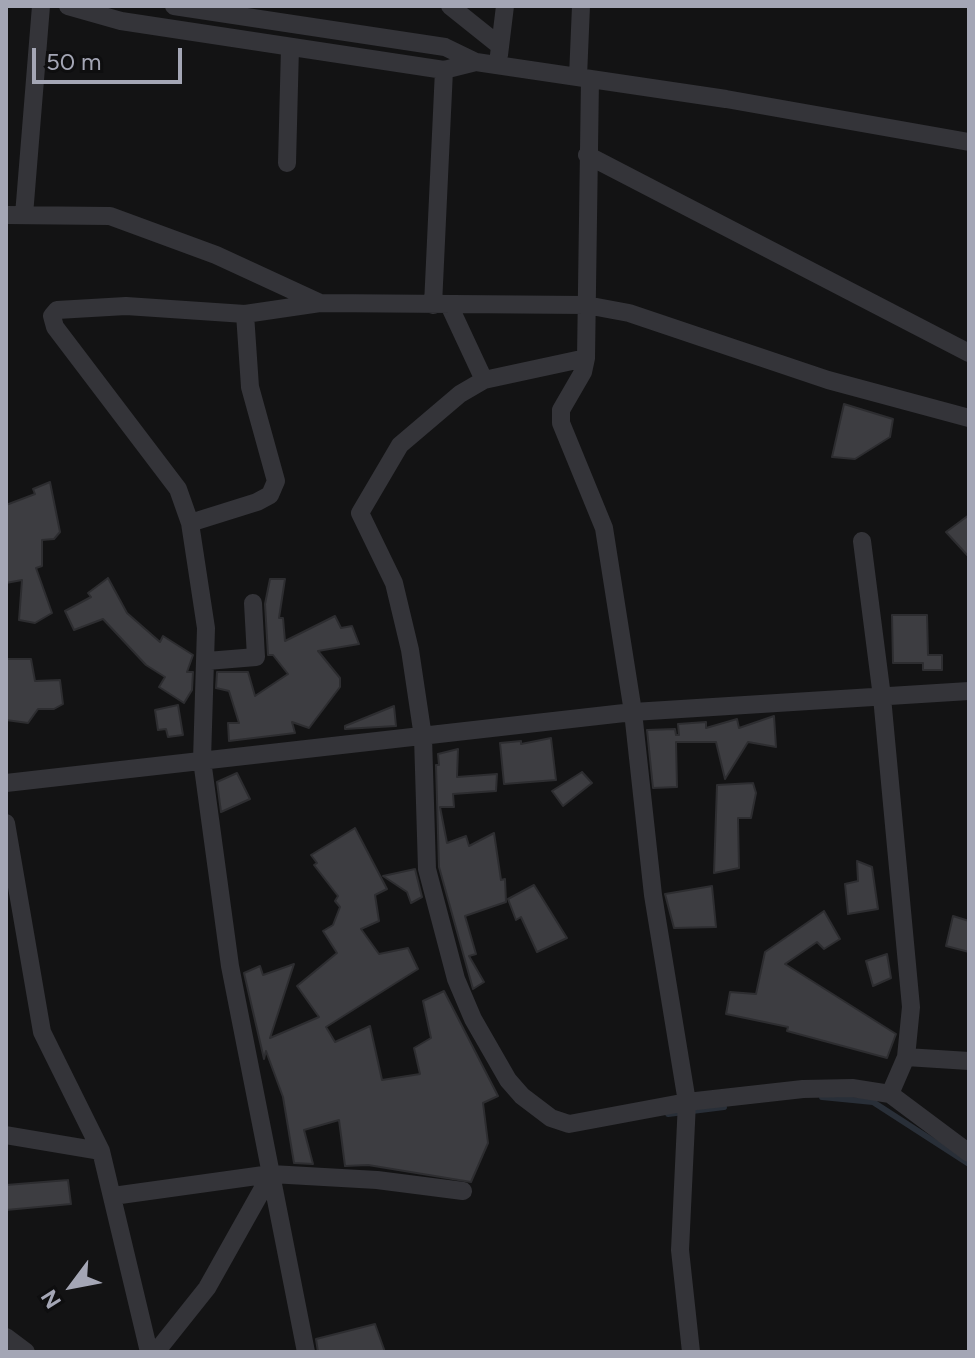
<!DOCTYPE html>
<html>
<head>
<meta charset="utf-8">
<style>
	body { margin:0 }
	#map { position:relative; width:975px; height:1358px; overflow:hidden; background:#131314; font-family:Figtree,sans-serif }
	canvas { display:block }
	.frame { position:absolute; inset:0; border:8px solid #a4a6b5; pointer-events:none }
	.north { position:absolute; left:32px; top:1246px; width:80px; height:80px; -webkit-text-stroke:6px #0e0e0f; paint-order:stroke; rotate:238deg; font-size:22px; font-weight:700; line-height:32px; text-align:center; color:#a4a6b5 }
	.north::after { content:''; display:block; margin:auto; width:28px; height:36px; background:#a4a6b5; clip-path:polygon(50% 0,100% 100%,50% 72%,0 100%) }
	.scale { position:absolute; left:32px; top:48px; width:150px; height:36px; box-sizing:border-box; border:4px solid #a4a6b5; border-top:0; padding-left:10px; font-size:24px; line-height:28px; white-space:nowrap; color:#a4a6b5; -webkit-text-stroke:6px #0e0e0f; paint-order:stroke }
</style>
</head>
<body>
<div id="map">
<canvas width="975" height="1358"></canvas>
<div class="frame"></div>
<div class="north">N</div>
<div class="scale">50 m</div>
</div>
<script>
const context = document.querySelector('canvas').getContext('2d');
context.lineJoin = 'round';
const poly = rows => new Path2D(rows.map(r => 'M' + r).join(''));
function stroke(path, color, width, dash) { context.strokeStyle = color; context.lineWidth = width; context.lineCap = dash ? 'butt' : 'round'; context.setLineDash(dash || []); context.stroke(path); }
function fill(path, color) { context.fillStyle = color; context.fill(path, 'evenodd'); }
stroke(poly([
	[822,1097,873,1102,969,1164],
	[668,1114,724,1107]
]), '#292f38', 6);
const building = poly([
	[844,404,893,419,890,437,855,459,832,457,844,404],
	[50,482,60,532,54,539,42,540,42,566,36,568,52,613,35,623,19,620,22,580,6,583,6,505,35,494,33,489,50,482],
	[969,515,969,557,946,532,969,515],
	[108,578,127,613,160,642,163,636,193,655,187,672,193,672,192,690,184,703,159,687,165,677,146,665,103,619,74,630,65,611,91,597,88,593,108,578],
	[270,579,285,579,279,618,283,618,285,641,335,616,341,628,352,626,359,644,318,651,340,678,340,687,309,728,292,722,295,733,229,741,228,723,239,723,229,691,216,688,217,672,248,672,255,696,288,674,273,655,268,655,265,604,270,579],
	[892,615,927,615,928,655,942,655,942,670,923,670,923,663,893,663,892,615],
	[6,659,31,659,35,681,60,680,63,704,54,709,38,709,28,723,6,720,6,659],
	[178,705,183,735,168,737,166,729,158,730,155,710,178,705],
	[394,706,396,726,345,729,345,726,394,706],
	[774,716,776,747,748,742,725,779,716,742,676,742,677,787,653,788,647,730,675,729,676,735,679,735,678,724,706,722,706,728,737,719,739,728,774,716],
	[551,738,556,780,504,784,500,743,521,741,521,744,551,738],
	[458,749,457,777,497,774,496,791,453,794,454,807,440,807,447,843,466,836,469,846,494,833,501,880,505,879,506,902,465,916,476,954,469,956,484,982,473,989,439,867,436,765,439,765,438,754,458,749],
	[582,772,592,783,563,806,552,791,582,772],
	[237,773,250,799,221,812,217,782,237,773],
	[753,783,756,793,751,818,738,818,739,868,714,873,717,785,753,783],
	[355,828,387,889,375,895,379,921,361,929,379,954,408,948,418,969,326,1027,335,1042,370,1026,382,1080,420,1074,414,1048,431,1038,423,1001,444,991,498,1096,483,1103,488,1143,471,1182,368,1165,345,1166,339,1120,304,1130,313,1164,294,1163,283,1097,266,1051,264,1059,244,973,260,966,263,975,294,964,270,1038,319,1017,297,986,337,953,323,931,333,925,340,907,335,901,338,896,314,865,317,863,311,855,355,828],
	[857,861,872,867,878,909,848,914,845,884,858,881,857,861],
	[415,869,422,897,411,903,407,892,383,876,415,869],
	[534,885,567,938,537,952,521,917,516,920,508,899,534,885],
	[712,886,716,927,674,928,665,894,712,886],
	[824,911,840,939,824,949,817,942,785,964,896,1034,887,1058,787,1031,788,1027,726,1014,730,992,756,994,765,952,824,911],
	[953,916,969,921,969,952,946,946,953,916],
	[887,954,891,978,873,986,866,961,887,954],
	[68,1180,71,1204,6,1210,6,1185,68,1180],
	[375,1324,385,1352,318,1352,316,1339,375,1324]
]);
fill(building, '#3d3d41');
stroke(building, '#2d2d30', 2);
stroke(poly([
	[68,6,121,21,444,70,476,62],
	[174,6,445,47,476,62,726,99,969,142],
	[450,6,500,46],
	[499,55,505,6],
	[578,77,581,6],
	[590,79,586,358,583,372,561,410,561,423,604,528,633,712,653,895,687,1102,680,1250,691,1352],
	[587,155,969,353],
	[287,163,290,47],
	[6,215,110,216,216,255,320,303,586,305,629,313,828,380,969,418],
	[24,215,41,6],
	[433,305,444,70],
	[449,305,484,380],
	[245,314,126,306,57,310,52,316,55,327,178,489,190,523,206,628,202,760,230,966,306,1352],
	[586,358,484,380,460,394,400,445,360,513,394,583,410,650,423,737,427,869,456,979,473,1019,508,1080,522,1096,551,1118,569,1124,687,1102,803,1089,852,1088,890,1094,969,1153],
	[190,523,257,502,270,495,276,481,250,387,245,314,320,303],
	[862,541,882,697,911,1007,906,1057,890,1094],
	[207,661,256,657,253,603],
	[6,783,633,712,969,691],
	[6,823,42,1032,101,1151,149,1352],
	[906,1057,969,1061],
	[6,1135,101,1151],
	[113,1196,271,1174,377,1180,463,1191],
	[6,1337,26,1352],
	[156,1352,207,1288,271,1174]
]), '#343439', 18);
</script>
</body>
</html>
